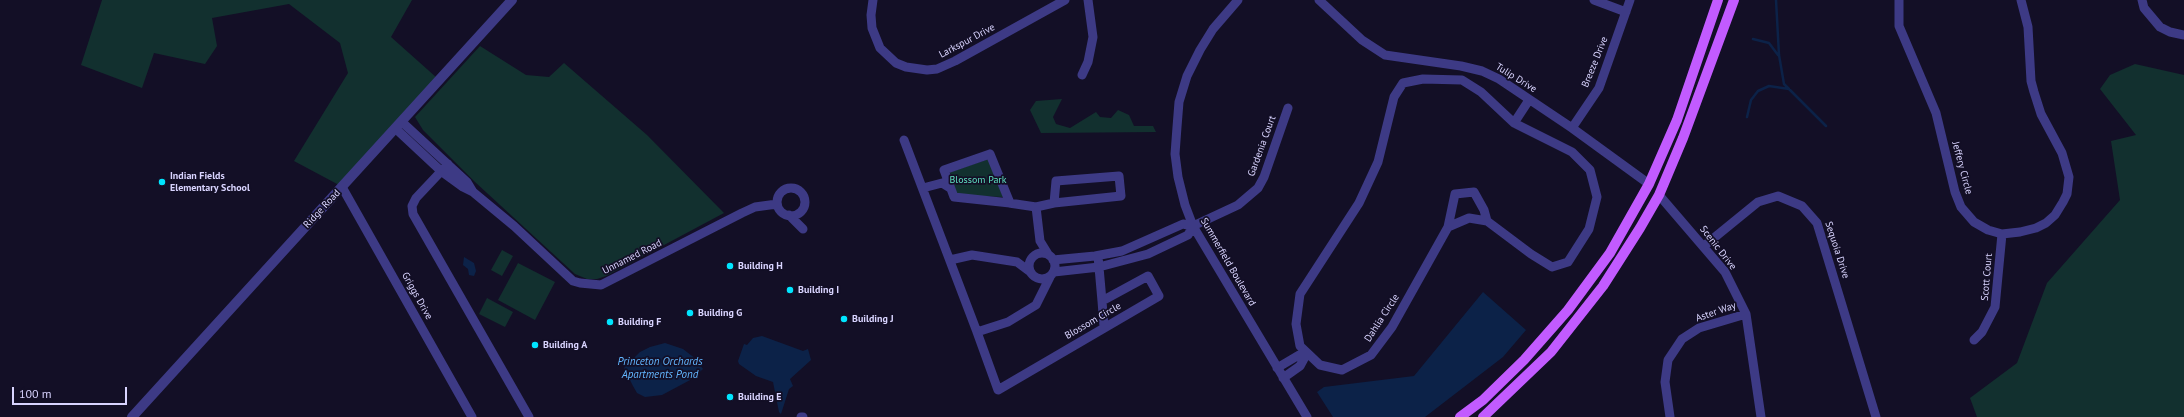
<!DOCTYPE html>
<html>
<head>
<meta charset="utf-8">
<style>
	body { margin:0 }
	#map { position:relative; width:2184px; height:417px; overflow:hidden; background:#130f26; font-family:"PT Sans",sans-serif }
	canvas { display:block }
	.scale { position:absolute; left:12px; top:387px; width:115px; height:18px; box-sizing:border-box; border:2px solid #d9d4ff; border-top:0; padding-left:5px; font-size:12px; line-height:14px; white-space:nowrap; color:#d9d4ff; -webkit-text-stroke:3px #130f26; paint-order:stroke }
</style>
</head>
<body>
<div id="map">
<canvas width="2184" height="417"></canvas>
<div class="scale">100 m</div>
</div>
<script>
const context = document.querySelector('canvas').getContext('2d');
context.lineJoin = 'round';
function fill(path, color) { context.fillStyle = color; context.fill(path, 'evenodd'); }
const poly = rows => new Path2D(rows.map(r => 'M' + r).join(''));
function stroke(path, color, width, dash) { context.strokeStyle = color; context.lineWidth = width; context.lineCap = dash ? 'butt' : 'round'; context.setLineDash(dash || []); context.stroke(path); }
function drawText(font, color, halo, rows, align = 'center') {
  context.font = font + ' "PT Sans",sans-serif'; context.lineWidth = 3.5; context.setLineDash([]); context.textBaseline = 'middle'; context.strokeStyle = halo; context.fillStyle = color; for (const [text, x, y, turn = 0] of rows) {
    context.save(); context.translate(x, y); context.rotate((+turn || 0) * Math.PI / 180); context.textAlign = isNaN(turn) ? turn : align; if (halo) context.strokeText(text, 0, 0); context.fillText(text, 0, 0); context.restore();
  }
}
fill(poly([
	[102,0,412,0,391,37,437,78,339,185,294,161,348,73,340,43,289,4,212,18,217,46,205,64,154,53,142,88,81,65],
	[480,46,526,75,549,77,564,63,647,135,724,213,606,276,597,279,587,279,575,274,475,182,423,130,415,117],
	[2135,64,2184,75,2184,417,1977,417,1970,398,2017,363,2047,283,2120,200,2111,141,2136,135,2100,89,2110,75],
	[1062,99,1053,117,1056,124,1070,128,1096,112,1100,117,1111,118,1118,110,1129,115,1134,126,1153,126,1156,132,1041,133,1030,110,1036,101],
	[989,159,1003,197,956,195,950,172],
	[502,250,513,256,502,276,491,270],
	[518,263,555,282,535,320,498,300],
	[487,298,513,312,505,327,479,314]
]), '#12302f');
fill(poly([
	[464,257,474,263,476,271,474,276,469,275,468,269,463,265],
	[1483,292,1526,330,1503,357,1425,417,1333,417,1317,392,1324,387,1414,376],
	[762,336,803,351,808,349,811,360,790,379,793,386,789,389,781,414,779,412,773,382,756,376,739,364,738,361,744,344,747,345,753,338],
	[665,343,683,349,696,359,703,369,692,379,662,395,645,397,637,393,633,386,624,368,640,352,650,347]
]), '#0c2248');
stroke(poly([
	[1776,0,1779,55,1784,84,1826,126],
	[1753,39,1769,43,1778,55],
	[1747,117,1751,100,1758,91,1769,86,1789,89]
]), '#0c2248', 2.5);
stroke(poly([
	[873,0,871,15,872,28,880,48,896,63,906,67,927,70,937,69,955,61,1065,0],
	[1238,0,1213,29,1200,50,1187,76,1179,102,1177,127,1175,154,1178,177,1185,205,1193,226,1307,417],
	[1319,0,1362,40,1385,55,1461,66,1482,71,1499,79,1572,128,1649,184],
	[1594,0,1626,12],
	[1899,0,1899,26,1936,113,1955,192,1961,207,1974,222,1988,230,2002,234,2020,232,2036,228,2046,223,2055,215,2063,202,2067,194,2069,177,2062,153,2041,114,2034,92,2031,81,2028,27,2021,0],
	[2142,0,2144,8,2160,27,2170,32,2184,35],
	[1082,75,1088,62,1093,37,1088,0],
	[402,122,467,182,473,192],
	[1514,123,1481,92,1462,80,1423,79,1403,83,1394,97,1378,162,1359,203,1300,294,1296,324,1300,346,1320,365,1342,370,1371,355,1392,327,1448,227,1469,218,1487,221,1531,254,1552,267,1568,262,1589,229,1597,197,1590,170,1572,152,1514,123,1529,100],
	[1572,128,1599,88,1630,0],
	[396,129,441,171,463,187,473,192,514,226,573,281,580,283,601,285,742,213,755,207,777,204],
	[904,140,977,332],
	[990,154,1010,203,954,197,944,170,990,154],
	[448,164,416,198,412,206,413,214,529,417],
	[342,187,472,417],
	[923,188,942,183,950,188],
	'777 202a14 14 0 1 1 28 0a14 14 0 1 1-28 0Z',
	[1659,195,1725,272,1746,314,1761,417],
	[1009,203,1036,207,1040,241,1048,254],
	[1036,207,1054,203,1121,196,1119,176,1056,181,1054,203],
	[789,215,803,229],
	[1193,226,1238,205,1258,188,1264,177,1288,108],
	[1448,227,1455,194,1474,192,1484,210,1487,221],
	[1704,246,1758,202,1778,196,1802,206,1817,223,1876,417],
	'1029 266a13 13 0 1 1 26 0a13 13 0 1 1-26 0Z',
	[950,260,972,255,1017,262,1029,271],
	[1053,260,1095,256,1122,251,1183,224,1193,226],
	[1054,272,1099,267,1148,254,1188,235,1193,226],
	[1050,277,1036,305,1008,322,977,332,998,390,1159,296,1148,276,1102,301,1098,256],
	[1102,301,1104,327],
	[1974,340,1982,332,1995,307,2002,234],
	[1277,368,1299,355,1307,353,1300,366,1283,378],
	[801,417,803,417],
	[1670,417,1665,382,1668,360,1682,339,1699,328,1746,314]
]), '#3d3a85', 9);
stroke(poly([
	[132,417,512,0]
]), '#3d3a85', 10);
stroke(poly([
	[1460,417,1483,400,1524,360,1568,310,1610,253,1649,184,1677,120,1718,0],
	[1483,417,1551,352,1603,286,1640,228,1659,195,1683,138,1734,0]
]), '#c25bff', 10);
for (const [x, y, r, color] of [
	[162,182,4,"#00e5ff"],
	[730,266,4,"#00e5ff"],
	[790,290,4,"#00e5ff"],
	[690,313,4,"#00e5ff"],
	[844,319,4,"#00e5ff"],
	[610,322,4,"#00e5ff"],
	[535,345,4,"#00e5ff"],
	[730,397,4,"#00e5ff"]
]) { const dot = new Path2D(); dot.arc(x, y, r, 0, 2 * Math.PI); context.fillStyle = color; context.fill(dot); stroke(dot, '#130f26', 1.5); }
drawText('10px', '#d9d4ff', '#130f26', [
	["Larkspur Drive",967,41,-28],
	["Breeze Drive",1595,62,-68],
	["Tulip Drive",1516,78,32],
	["Gardenia Court",1262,146,-70],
	["Jeffery Circle",1962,168,75],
	["Ridge Road",322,209,-47],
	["Scenic Drive",1718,248,52],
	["Sequoia Drive",1837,250,72],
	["Unnamed Road",632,257,-27],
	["Summerfield Boulevard",1228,262,60],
	["Scott Court",1987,277,-85],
	["Griggs Drive",417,296,61],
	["Aster Way",1716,312,-19],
	["Dahlia Circle",1382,318,-57],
	["Blossom Circle",1093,321,-30]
]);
drawText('bold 10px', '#d9d4ff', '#130f26', [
	["Indian Fields",170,176],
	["Elementary School",170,188],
	["Building H",738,266],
	["Building I",798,290],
	["Building G",698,313],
	["Building J",852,319],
	["Building F",618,322],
	["Building A",543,345],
	["Building E",738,397]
], 'left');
drawText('10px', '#5fe0c0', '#130f26', [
	["Blossom Park",978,180]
]);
drawText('italic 11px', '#62b6ff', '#130f26', [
	["Princeton Orchards",660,362],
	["Apartments Pond",660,375]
]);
</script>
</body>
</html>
